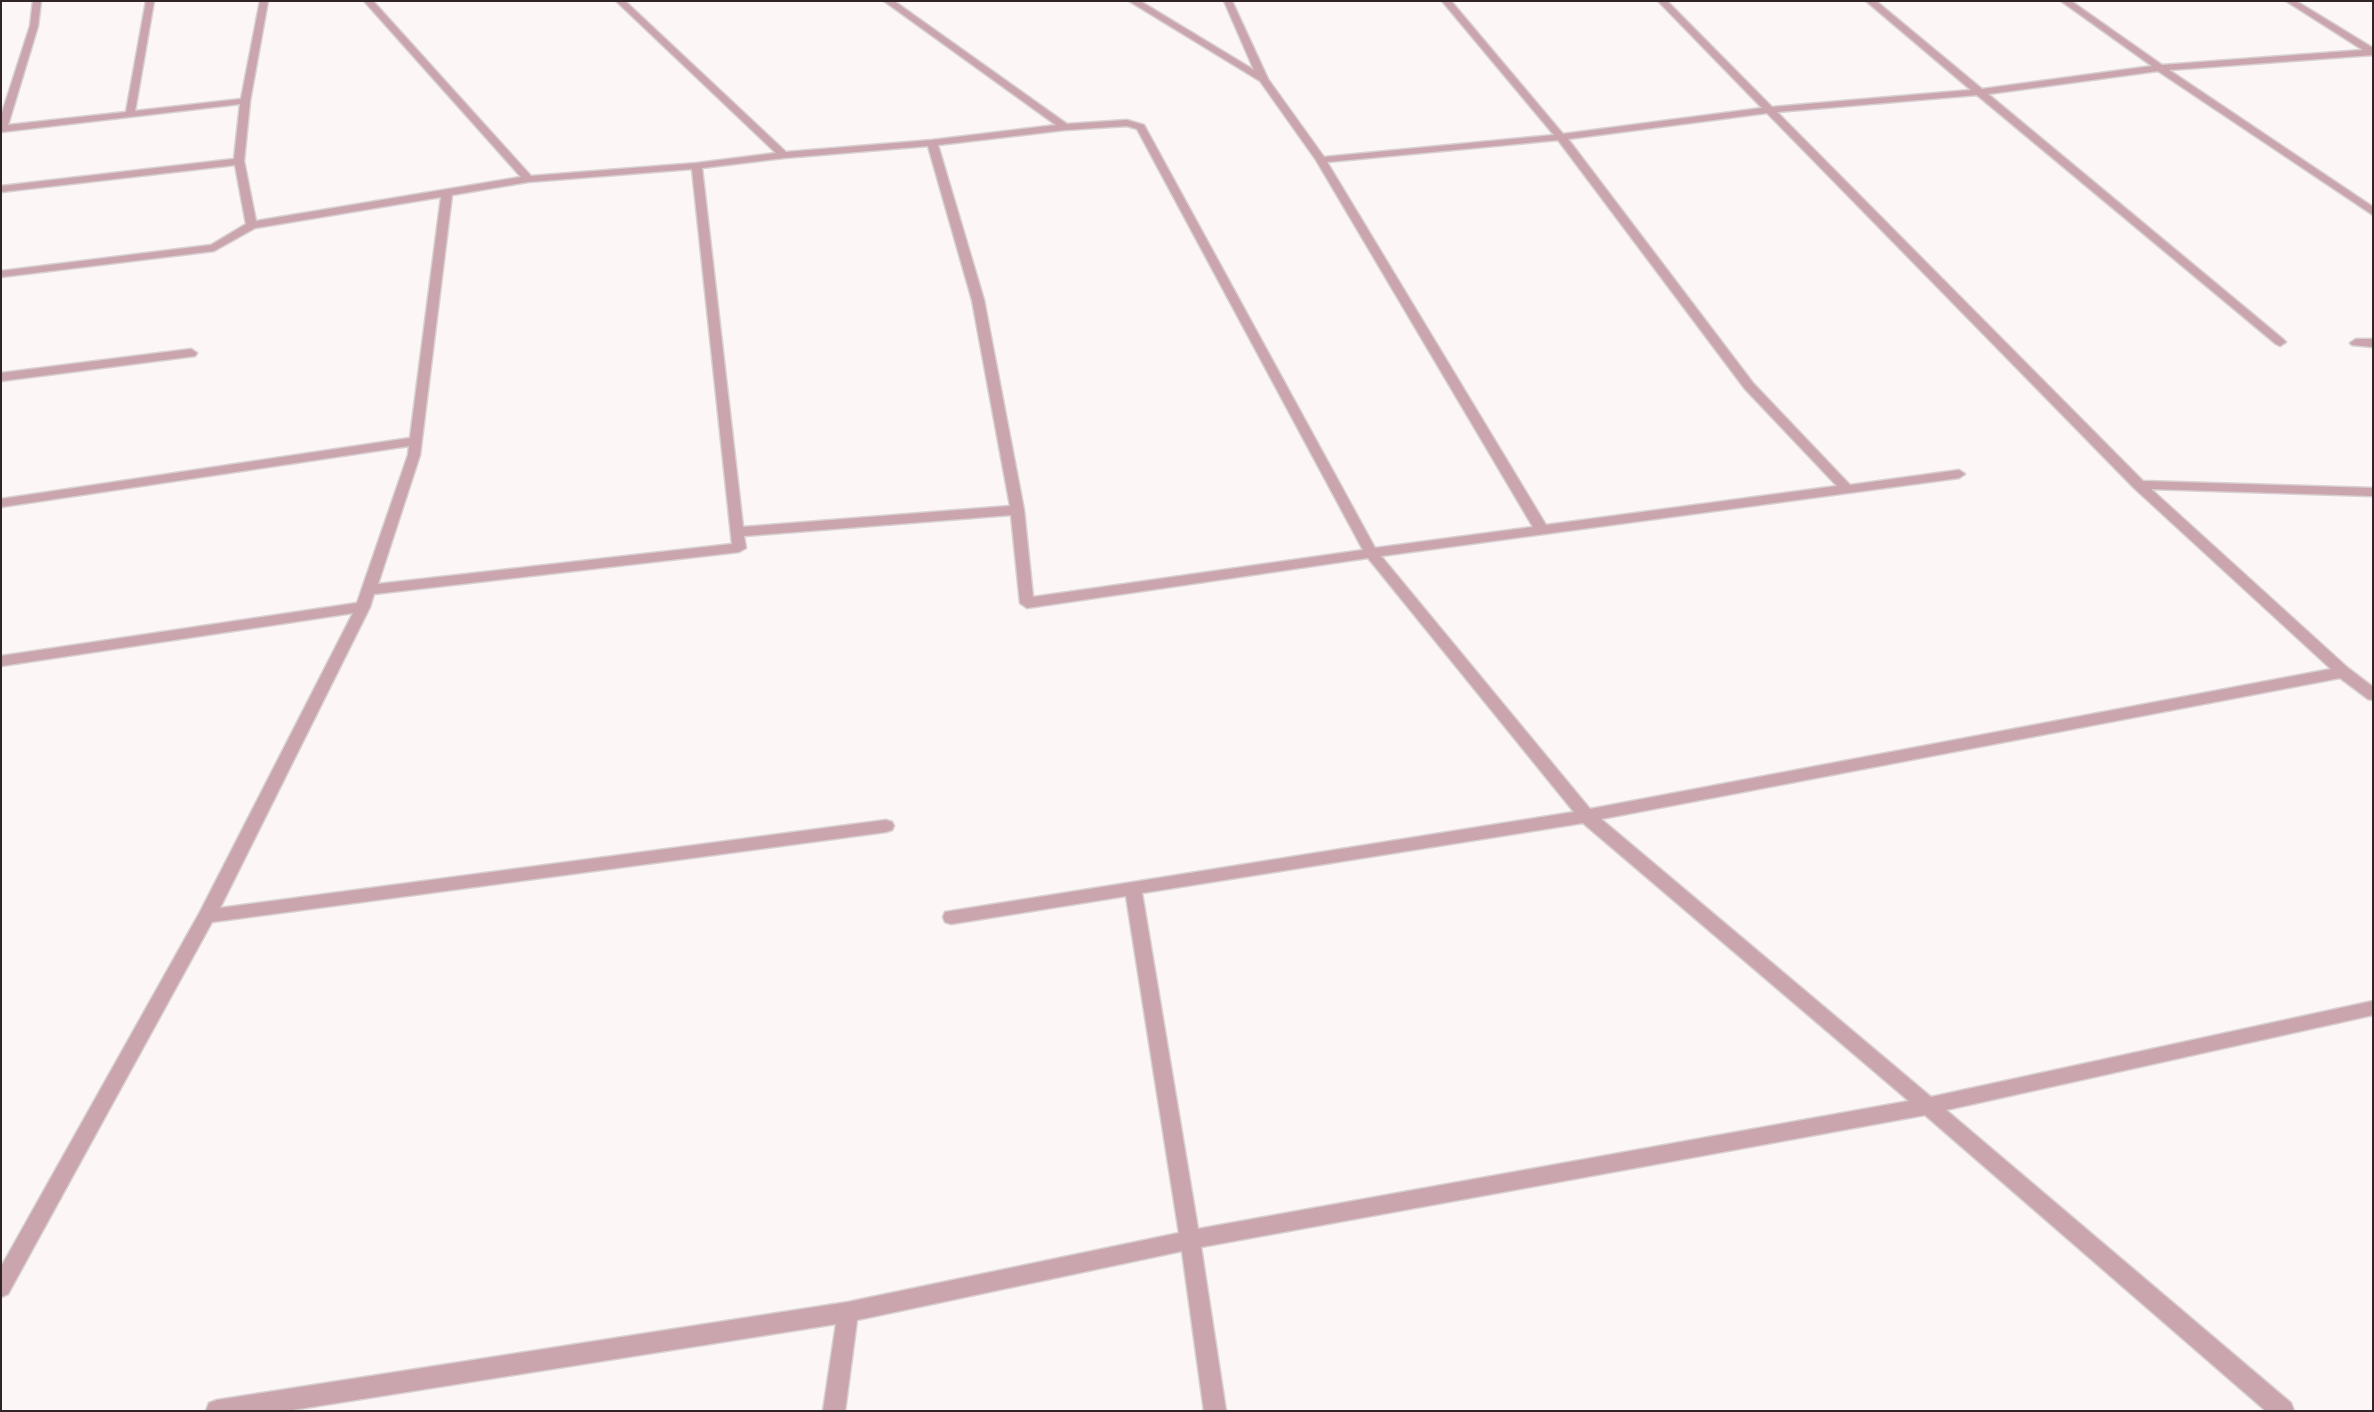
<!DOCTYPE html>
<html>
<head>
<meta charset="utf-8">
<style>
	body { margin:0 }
	#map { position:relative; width:2374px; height:1412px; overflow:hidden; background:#fdf6f7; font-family:"Nunito Sans",sans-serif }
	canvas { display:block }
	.frame { position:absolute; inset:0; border:2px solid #302427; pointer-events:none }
</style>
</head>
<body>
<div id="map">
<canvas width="2374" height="1412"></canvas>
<div class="frame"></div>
</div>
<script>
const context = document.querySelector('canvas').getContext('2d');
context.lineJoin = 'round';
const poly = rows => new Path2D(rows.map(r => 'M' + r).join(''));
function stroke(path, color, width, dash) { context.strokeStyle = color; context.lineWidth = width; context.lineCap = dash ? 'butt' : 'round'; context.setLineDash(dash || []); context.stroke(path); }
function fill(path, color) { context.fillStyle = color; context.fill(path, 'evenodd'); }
const minor = poly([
	[33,1,41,1,38,26,8,125,126,112,146,1,154,1,135,111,241,99,260,1,268,1,250,101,244,161,256,221,521,177,364,1,373,1,531,176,697,163,776,153,616,1,625,1,786,152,932,140,1056,125,884,1,894,1,1067,124,1127,120,1144,125,1375,548,1533,527,1316,160,1260,81,1129,1,1140,1,1254,70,1224,1,1232,1,1268,79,1324,157,1554,135,1442,1,1451,1,1563,134,1762,108,1658,1,1667,1,1772,107,1971,90,1866,1,1876,1,1982,89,2152,66,2061,1,2071,1,2162,65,2363,50,2286,1,2296,1,2373,48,2373,55,2169,70,2373,207,2373,215,2158,71,1988,94,2284,340,2286,342,2280,346,2276,344,1977,95,1777,112,2143,481,2373,488,2373,496,2151,489,2348,668,2373,687,2373,700,2368,699,2340,678,1601,819,1931,1097,2373,1001,2373,1015,1946,1110,2291,1403,2294,1411,2266,1411,1925,1115,1201,1247,1226,1411,1204,1411,1182,1251,857,1320,845,1411,823,1411,836,1324,286,1411,206,1411,209,1403,217,1400,848,1302,1179,1233,1126,896,951,924,945,922,943,917,945,912,1574,812,1368,558,1027,608,1020,603,1011,515,744,536,746,548,739,552,374,594,370,607,220,908,886,820,892,822,894,826,892,830,886,832,212,922,8,1294,1,1297,1,1267,200,912,353,613,1,666,1,656,357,603,408,455,409,446,1,507,1,499,410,438,441,197,255,228,214,251,1,277,1,271,211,245,246,224,235,165,1,192,1,186,234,159,240,104,1,132,1,116,30,26,33,1],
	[1767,113,2134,488,2331,669,1590,809,1381,556,1959,478,1965,474,1959,470,1850,485,1753,383,1568,139,1767,113],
	[1127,126,1137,129,1363,550,1033,597,1024,510,984,300,938,145,1065,130,1127,126],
	[1558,140,1745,389,1837,486,1546,525,1327,162,1558,140],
	[928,146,972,300,1010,506,743,527,702,168,784,158,928,146],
	[692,169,732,544,378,584,420,455,452,195,528,182,692,169],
	[1583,823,1909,1101,1198,1229,1142,893,1583,823],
	[2356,339,2373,339,2373,347,2352,345,2350,343,2356,339],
	[191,349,197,353,195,356,1,381,1,373,191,349]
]);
stroke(minor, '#d8d0d2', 3);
fill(minor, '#caa5ae');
</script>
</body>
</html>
